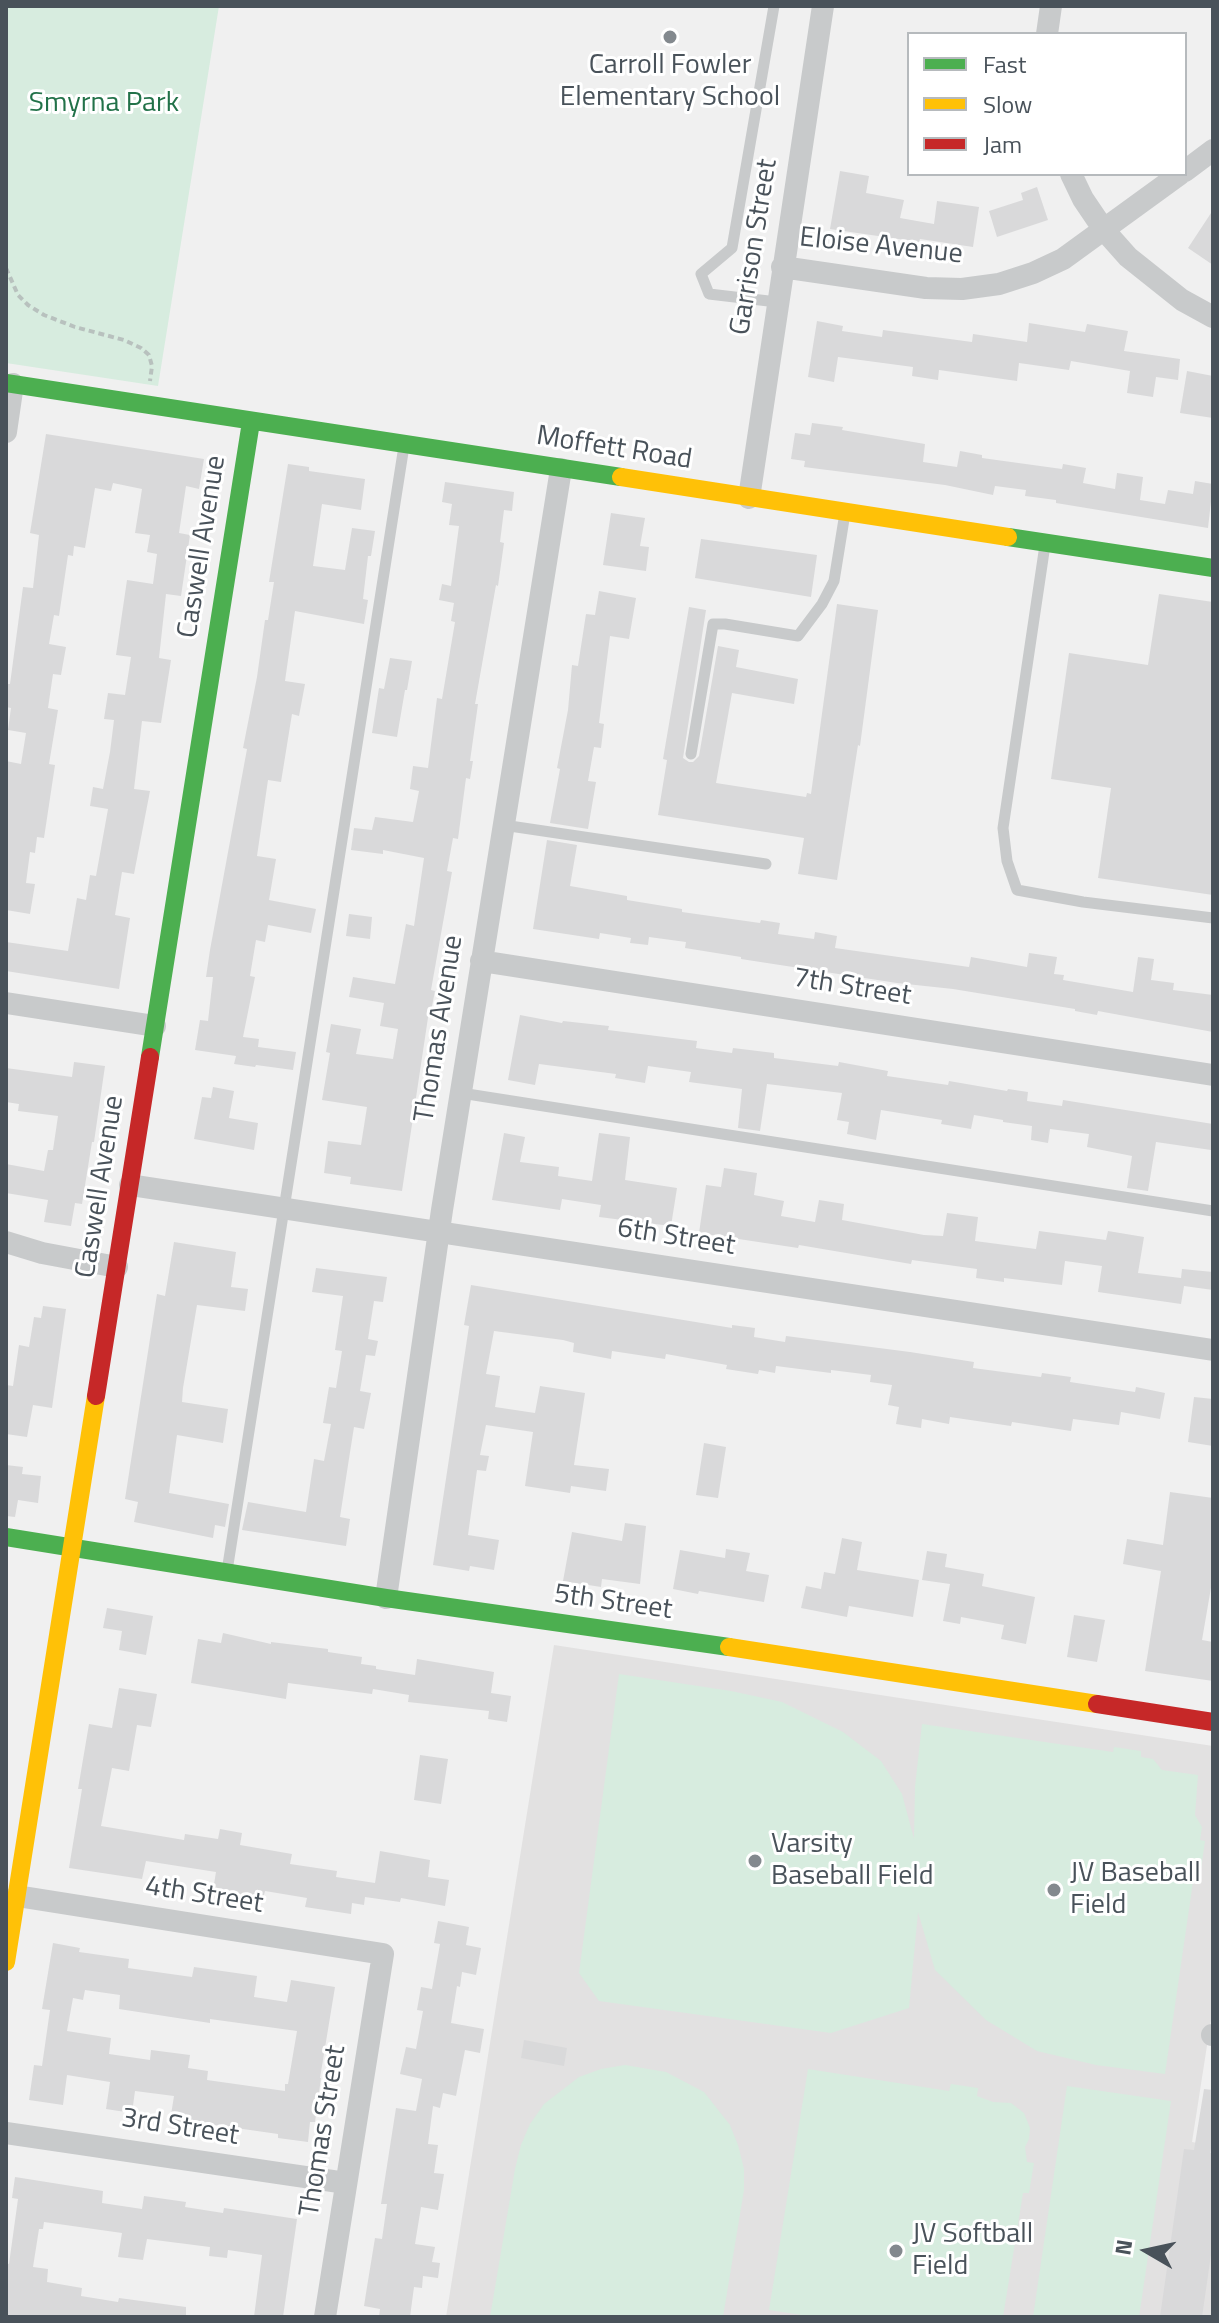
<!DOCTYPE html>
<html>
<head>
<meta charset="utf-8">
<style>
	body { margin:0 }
	#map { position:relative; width:1219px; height:2323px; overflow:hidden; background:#f0f0f0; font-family:"Titillium Web",sans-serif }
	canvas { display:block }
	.frame { position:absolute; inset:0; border:8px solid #49525a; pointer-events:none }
	.legend { position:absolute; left:907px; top:32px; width:280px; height:144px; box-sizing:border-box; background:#fff; border:2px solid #b6babd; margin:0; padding:10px 14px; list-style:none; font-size:24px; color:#49525a }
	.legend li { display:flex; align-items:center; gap:16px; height:40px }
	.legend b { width:40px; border:2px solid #b6babd }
	.north { position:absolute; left:1107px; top:2211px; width:80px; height:80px; -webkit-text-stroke:6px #fff; paint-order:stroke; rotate:279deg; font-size:22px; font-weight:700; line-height:32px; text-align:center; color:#49525a }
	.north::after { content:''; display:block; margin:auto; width:28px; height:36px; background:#49525a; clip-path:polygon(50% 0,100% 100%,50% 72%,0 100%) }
</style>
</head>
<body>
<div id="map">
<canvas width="1219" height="2323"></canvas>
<div class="frame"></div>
<ul class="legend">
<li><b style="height:10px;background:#4caf50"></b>Fast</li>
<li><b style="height:10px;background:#ffc107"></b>Slow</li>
<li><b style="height:10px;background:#c62828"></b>Jam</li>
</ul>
<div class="north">N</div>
</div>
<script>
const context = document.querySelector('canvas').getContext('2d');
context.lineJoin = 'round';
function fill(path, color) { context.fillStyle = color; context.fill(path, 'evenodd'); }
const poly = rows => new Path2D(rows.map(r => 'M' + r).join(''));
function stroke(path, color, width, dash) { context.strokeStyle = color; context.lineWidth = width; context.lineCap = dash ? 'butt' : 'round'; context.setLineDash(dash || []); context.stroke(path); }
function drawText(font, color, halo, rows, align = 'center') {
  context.font = font + ' "Titillium Web",sans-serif'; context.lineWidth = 6; context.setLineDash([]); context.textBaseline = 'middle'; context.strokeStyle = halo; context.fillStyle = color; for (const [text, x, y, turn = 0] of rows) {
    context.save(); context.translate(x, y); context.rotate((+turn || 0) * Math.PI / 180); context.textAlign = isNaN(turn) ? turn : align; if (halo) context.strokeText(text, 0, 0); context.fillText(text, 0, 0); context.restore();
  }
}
fill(poly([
	[554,1645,1213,1746,1213,2007,1192,2142,1213,2146,1213,2317,446,2317]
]), '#e2e1e1');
fill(poly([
	[6,6,219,6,158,386,6,363],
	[619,1674,731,1691,782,1702,843,1732,881,1761,902,1794,914,1839,915,1787,922,1724,1113,1752,1114,1747,1141,1751,1141,1757,1153,1759,1162,1770,1198,1775,1195,1815,1202,1827,1200,1840,1205,1841,1201,1869,1195,1868,1165,2074,1096,2065,1037,2051,986,2020,935,1970,918,1912,909,2008,831,2033,599,2001,579,1973],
	[625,2065,666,2072,704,2092,730,2125,738,2145,744,2169,744,2190,723,2317,490,2317,515,2169,521,2145,530,2124,544,2104,579,2077,601,2069],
	[808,2069,949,2091,951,2084,978,2088,977,2096,993,2102,1011,2103,1024,2113,1030,2128,1029,2139,1025,2147,1027,2162,1034,2163,1029,2193,1023,2193,1003,2317,815,2317,769,2310],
	[1067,2086,1171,2101,1139,2317,1033,2317]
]), '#d7ecdf');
fill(poly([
	[840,171,869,176,866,193,904,200,900,218,934,224,937,201,979,207,973,247,920,239,919,242,830,229],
	[1037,187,1048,220,997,237,989,211,1023,200,1021,193],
	[1213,210,1213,265,1188,248],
	[817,321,843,326,842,331,882,337,883,330,972,342,973,334,1027,342,1029,323,1085,332,1087,324,1128,331,1124,351,1180,359,1178,380,1156,377,1153,397,1127,393,1130,371,1071,361,1069,370,1019,363,1017,381,939,370,938,380,912,376,913,367,838,357,834,382,808,377],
	[1187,371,1213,376,1213,418,1180,413],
	[812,423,843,427,842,430,925,444,923,462,957,467,960,451,982,455,982,458,1062,469,1063,464,1086,468,1083,483,1115,489,1117,473,1143,477,1140,500,1165,504,1168,490,1193,494,1195,481,1213,484,1208,528,1056,503,1056,500,1025,496,1026,490,995,486,993,495,945,485,804,467,805,461,791,459,795,433,810,435],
	[46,434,204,459,199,489,186,486,179,533,190,535,181,596,166,594,159,658,171,660,161,723,142,721,134,789,150,791,134,874,122,872,115,915,130,918,119,989,6,971,6,942,68,951,77,898,86,900,90,875,96,876,108,809,90,806,93,787,103,789,110,752,114,720,104,719,108,693,125,695,131,657,116,655,127,580,153,584,157,554,147,552,150,535,135,533,142,489,113,483,111,491,95,488,85,548,74,546,73,556,68,555,59,616,54,615,49,644,66,647,61,675,53,674,48,708,58,710,49,764,55,765,44,838,37,837,35,853,30,852,26,883,35,884,30,914,6,910,6,761,21,764,26,733,8,730,11,708,6,707,6,684,10,684,23,587,33,588,39,535,30,533],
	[288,464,309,467,309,471,365,479,361,510,322,504,313,566,345,570,352,528,375,531,371,556,368,556,363,599,368,600,364,624,295,611,285,681,305,684,299,716,292,714,281,782,268,780,257,856,276,859,269,900,316,909,311,933,268,925,265,942,256,940,250,976,255,977,243,1037,259,1039,258,1047,296,1052,293,1070,256,1065,255,1067,234,1064,236,1056,195,1050,200,1020,208,1021,213,977,206,977,210,950,247,749,243,748,257,677,265,620,268,620,274,582,269,582],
	[445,482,514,492,512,511,504,510,500,542,504,543,498,586,496,585,475,704,478,704,470,761,473,761,470,779,466,778,458,839,453,838,447,871,452,872,431,990,435,991,431,1011,429,1011,402,1191,350,1184,351,1177,324,1173,328,1141,361,1145,367,1107,322,1100,330,1053,326,1052,331,1024,361,1029,356,1054,393,1059,398,1029,380,1026,384,1003,349,997,353,977,395,984,406,924,414,926,424,858,383,850,383,854,351,850,354,828,372,830,375,817,413,822,419,791,410,789,413,766,428,768,437,698,442,699,455,622,451,621,454,603,439,600,442,584,451,586,459,526,449,525,452,504,442,502],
	[611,513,645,518,640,546,649,547,646,571,603,565],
	[701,539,817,555,811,597,695,578],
	[599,591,636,598,629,639,610,636,599,723,604,724,601,748,594,747,588,781,596,782,588,829,550,823,560,769,557,768,568,710,572,665,578,666,586,614,595,615],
	[1159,594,1213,602,1213,895,1098,878,1111,788,1051,779,1069,653,1148,665],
	[837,604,878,610,860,746,858,745,837,880,798,874,804,838,658,815,667,760,663,759,689,607,706,610,683,758,689,762,693,762,699,756,718,646,739,650,736,667,798,679,794,704,732,693,716,783,806,797,807,793,811,794],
	[390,658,412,661,407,690,405,690,397,737,372,733,379,688,384,689],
	[547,840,577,845,570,886,627,896,627,900,682,909,682,912,760,923,761,920,780,923,778,934,814,939,815,932,837,936,835,948,969,967,971,957,1027,967,1029,953,1057,957,1054,974,1064,975,1063,980,1133,992,1138,957,1154,959,1151,980,1174,983,1173,990,1213,995,1213,1032,1098,1011,1097,1015,1075,1011,1075,1009,953,989,897,983,741,959,741,957,685,948,686,942,649,937,648,945,630,943,631,938,600,933,599,939,533,929],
	[349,914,372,917,370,939,346,936],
	[520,1015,562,1023,563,1021,609,1026,608,1030,697,1041,696,1048,732,1053,733,1048,774,1053,774,1058,838,1066,839,1062,888,1071,887,1076,948,1085,949,1081,1007,1091,1008,1089,1028,1092,1027,1101,1062,1106,1063,1100,1213,1124,1211,1150,1156,1142,1148,1191,1127,1188,1132,1156,1087,1147,1089,1134,1050,1129,1048,1143,1031,1140,1032,1126,1003,1122,1003,1120,974,1115,971,1129,941,1124,942,1120,881,1110,876,1140,847,1134,849,1122,837,1120,842,1093,767,1084,760,1131,738,1128,742,1089,689,1082,691,1072,648,1066,645,1083,615,1078,616,1074,539,1064,535,1085,508,1080],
	[74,1062,105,1066,94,1142,92,1142,82,1204,75,1203,71,1226,44,1222,48,1200,6,1193,6,1164,44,1171,48,1150,53,1150,58,1116,18,1111,19,1104,6,1102,6,1068,72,1077],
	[213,1087,234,1091,229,1118,258,1123,254,1150,194,1139,202,1097,211,1098],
	[504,1133,525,1137,520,1162,559,1167,558,1176,592,1181,599,1133,630,1137,625,1180,677,1188,671,1226,599,1217,601,1205,562,1199,560,1210,492,1200],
	[724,1168,757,1173,754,1195,784,1201,781,1216,815,1222,819,1200,844,1204,842,1220,924,1235,943,1236,947,1213,978,1217,975,1241,1036,1249,1039,1231,1106,1240,1108,1231,1144,1237,1138,1273,1181,1278,1182,1269,1213,1272,1213,1290,1184,1286,1181,1304,1098,1292,1102,1266,1065,1261,1062,1285,1004,1278,1004,1282,976,1278,977,1269,912,1260,911,1264,799,1245,798,1248,699,1233,706,1185,721,1187],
	[174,1242,236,1252,231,1287,248,1289,245,1311,197,1305,183,1388,182,1402,228,1409,223,1443,177,1435,169,1493,229,1504,225,1527,215,1525,213,1538,134,1522,138,1502,125,1499,157,1294,165,1296],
	[316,1268,387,1277,383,1302,374,1301,368,1339,378,1341,375,1356,366,1355,360,1391,371,1393,364,1429,354,1427,348,1465,340,1517,350,1519,346,1546,242,1530,248,1502,306,1512,314,1459,324,1461,331,1424,323,1423,329,1387,336,1388,342,1351,335,1350,343,1296,312,1292],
	[471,1285,732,1328,732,1325,755,1328,754,1337,785,1342,786,1336,910,1352,974,1362,973,1368,1041,1377,1042,1373,1071,1377,1070,1382,1135,1392,1136,1387,1165,1393,1160,1419,1121,1412,1119,1425,1073,1419,1071,1431,1012,1422,1011,1426,950,1417,949,1424,922,1419,921,1428,896,1424,899,1407,888,1405,892,1385,870,1382,871,1375,831,1370,831,1373,776,1366,775,1373,759,1370,758,1374,726,1369,727,1365,666,1354,665,1359,612,1351,611,1359,573,1352,574,1343,563,1340,494,1331,486,1374,500,1376,495,1407,535,1413,540,1386,585,1393,574,1465,609,1469,606,1491,571,1486,570,1493,525,1486,533,1432,486,1425,480,1455,489,1456,486,1471,477,1470,468,1535,499,1540,494,1570,470,1566,469,1571,433,1565,469,1326,464,1325],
	[43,1306,66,1309,52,1408,33,1405,27,1437,6,1434,6,1385,13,1386,19,1345,29,1347,34,1317,41,1318],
	[1194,1397,1213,1399,1213,1446,1188,1442],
	[704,1443,726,1447,718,1498,696,1495],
	[6,1465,23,1467,22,1474,41,1476,38,1503,18,1500,15,1517,6,1516],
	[1170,1492,1213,1498,1213,1576,1202,1640,1213,1642,1213,1681,1145,1671,1161,1571,1123,1564,1127,1539,1163,1545],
	[625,1523,646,1526,640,1584,602,1579,601,1587,563,1581,572,1532,622,1541],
	[842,1538,862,1542,857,1570,919,1580,913,1617,849,1606,847,1617,801,1608,806,1586,821,1589,824,1572,835,1574],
	[726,1549,750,1553,746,1571,769,1575,764,1602,699,1591,698,1594,673,1589,680,1550,725,1558],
	[927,1551,947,1554,945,1567,984,1574,982,1586,1035,1597,1026,1644,1001,1639,1004,1625,961,1617,960,1624,943,1621,950,1584,922,1580],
	[107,1608,153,1616,146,1655,119,1650,122,1631,103,1628],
	[1074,1615,1105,1620,1097,1662,1067,1657],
	[223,1633,271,1644,271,1642,328,1649,328,1652,362,1657,361,1664,376,1666,376,1669,415,1675,417,1659,494,1672,491,1693,511,1696,507,1722,488,1719,489,1711,408,1702,409,1695,373,1689,372,1694,288,1683,286,1699,191,1683,198,1639,221,1643],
	[119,1688,157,1694,151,1727,137,1725,129,1771,112,1768,101,1826,184,1840,185,1834,218,1839,220,1829,242,1833,240,1845,292,1854,290,1864,337,1871,336,1877,375,1883,380,1851,430,1860,428,1877,449,1880,445,1906,401,1898,400,1902,365,1897,364,1905,352,1903,351,1914,305,1907,307,1898,265,1891,263,1899,213,1890,216,1872,146,1861,142,1879,69,1868,82,1789,78,1789,89,1724,112,1728],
	[420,1755,448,1759,441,1804,414,1800],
	[438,1921,469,1927,466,1945,481,1948,476,1975,462,1972,460,1987,457,1986,451,2023,484,2029,480,2053,465,2050,456,2096,443,2093,440,2108,433,2106,428,2144,438,2145,434,2173,444,2174,438,2210,421,2207,415,2244,435,2247,432,2262,440,2263,438,2278,423,2276,422,2288,414,2287,410,2317,379,2317,380,2309,364,2306,367,2287,375,2238,382,2239,387,2204,381,2204,396,2108,416,2111,422,2079,400,2074,406,2047,416,2049,423,2011,417,2010,421,1987,432,1989,440,1944,434,1943],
	[53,1943,80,1948,79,1952,129,1959,128,1968,192,1977,194,1967,257,1976,254,1997,287,2002,291,1980,335,1987,320,2078,321,2078,315,2122,310,2122,308,2142,278,2138,278,2134,201,2123,201,2126,170,2121,174,2096,135,2091,132,2113,106,2109,110,2082,67,2075,63,2105,29,2100,34,2065,42,2066,50,2010,42,2009],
	[85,1990,120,1995,119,2009,210,2023,210,2019,297,2031,288,2084,285,2084,285,2091,207,2080,208,2071,188,2068,190,2055,151,2050,150,2060,109,2054,111,2038,67,2031,73,1998,83,2000],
	[524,2040,567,2048,564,2066,521,2058],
	[1204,2089,1213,2090,1213,2138,1210,2153,1213,2153,1213,2241,1202,2317,1160,2317,1184,2149,1194,2150],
	[15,2177,103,2191,102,2203,142,2209,144,2196,186,2202,185,2207,223,2213,224,2208,297,2219,283,2317,254,2317,262,2255,228,2250,227,2258,209,2256,210,2247,147,2239,143,2260,118,2257,122,2233,44,2222,43,2229,39,2229,33,2267,48,2269,47,2282,82,2288,81,2296,118,2302,119,2298,186,2307,186,2317,6,2317,6,2263,9,2264,18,2199,12,2198]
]), '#d9d9da');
stroke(poly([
	[6,268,18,295,28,305,44,315,75,327,124,340,141,348,149,355,152,366,150,381]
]), '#b8c1be', 4, [6, 4]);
stroke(poly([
	[774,6,732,248,701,274,709,294,777,302],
	[1045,545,1003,828,1007,861,1017,890,1083,902,1213,918],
	[691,754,713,624,725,624,798,636,822,604,834,581,845,513],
	[503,825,766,864],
	[461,1093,1213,1211],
	[227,1571,404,446]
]), '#c8cacb', 11);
stroke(poly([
	[1047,34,1051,6],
	[1185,171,1213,150],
	[1071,174,1083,199,1104,230,1128,257,1182,300,1213,317],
	[782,267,926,288,962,289,999,284,1033,273,1063,259,1180,174],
	[6,432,13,384],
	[749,498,823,6],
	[481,961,1213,1075],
	[6,1003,155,1026],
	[130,1185,1213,1350],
	[6,1242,42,1253,117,1267],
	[386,1598,442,1210,561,469],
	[17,1896,383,1954,325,2317],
	[1212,2035,1213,2035],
	[6,2133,346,2183]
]), '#c8cacb', 22);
stroke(poly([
	[6,383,621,477],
	[1008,537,1213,568],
	[150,1057,251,422],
	[6,1537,386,1598,729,1647]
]), '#4caf50', 18);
stroke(poly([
	[621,477,1008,537],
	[729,1647,1097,1704],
	[6,1962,96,1396]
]), '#ffc107', 18);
stroke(poly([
	[96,1396,150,1057],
	[1097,1704,1213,1722]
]), '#c62828', 18);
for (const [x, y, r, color] of [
	[670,37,8,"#83898e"],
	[755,1861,8,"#83898e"],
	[1054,1890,8,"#83898e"],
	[896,2251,8,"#83898e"]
]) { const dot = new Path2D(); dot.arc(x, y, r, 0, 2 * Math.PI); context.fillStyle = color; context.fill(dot); stroke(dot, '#fff', 3); }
drawText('28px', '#49525a', '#fff', [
	["Carroll Fowler",670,66,"center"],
	["Elementary School",670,98,"center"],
	["Varsity",771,1845],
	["Baseball Field",771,1877],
	["JV Baseball",1070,1874],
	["Field",1070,1906],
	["JV Softball",912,2235],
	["Field",912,2267]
], 'left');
drawText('28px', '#227249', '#fff', [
	["Smyrna Park",104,104]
]);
drawText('28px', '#49525a', '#fff', [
	["Garrison Street",755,247,-81],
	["Eloise Avenue",881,247,6],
	["Moffett Road",614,449,9],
	["Caswell Avenue",203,547,-81],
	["7th Street",852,988,9],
	["Thomas Avenue",440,1029,-81],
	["Caswell Avenue",101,1187,-81],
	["6th Street",676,1238,9],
	["5th Street",613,1603,8],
	["4th Street",204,1896,9],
	["3rd Street",180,2128,9],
	["Thomas Street",324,2131,-81]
]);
</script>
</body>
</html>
